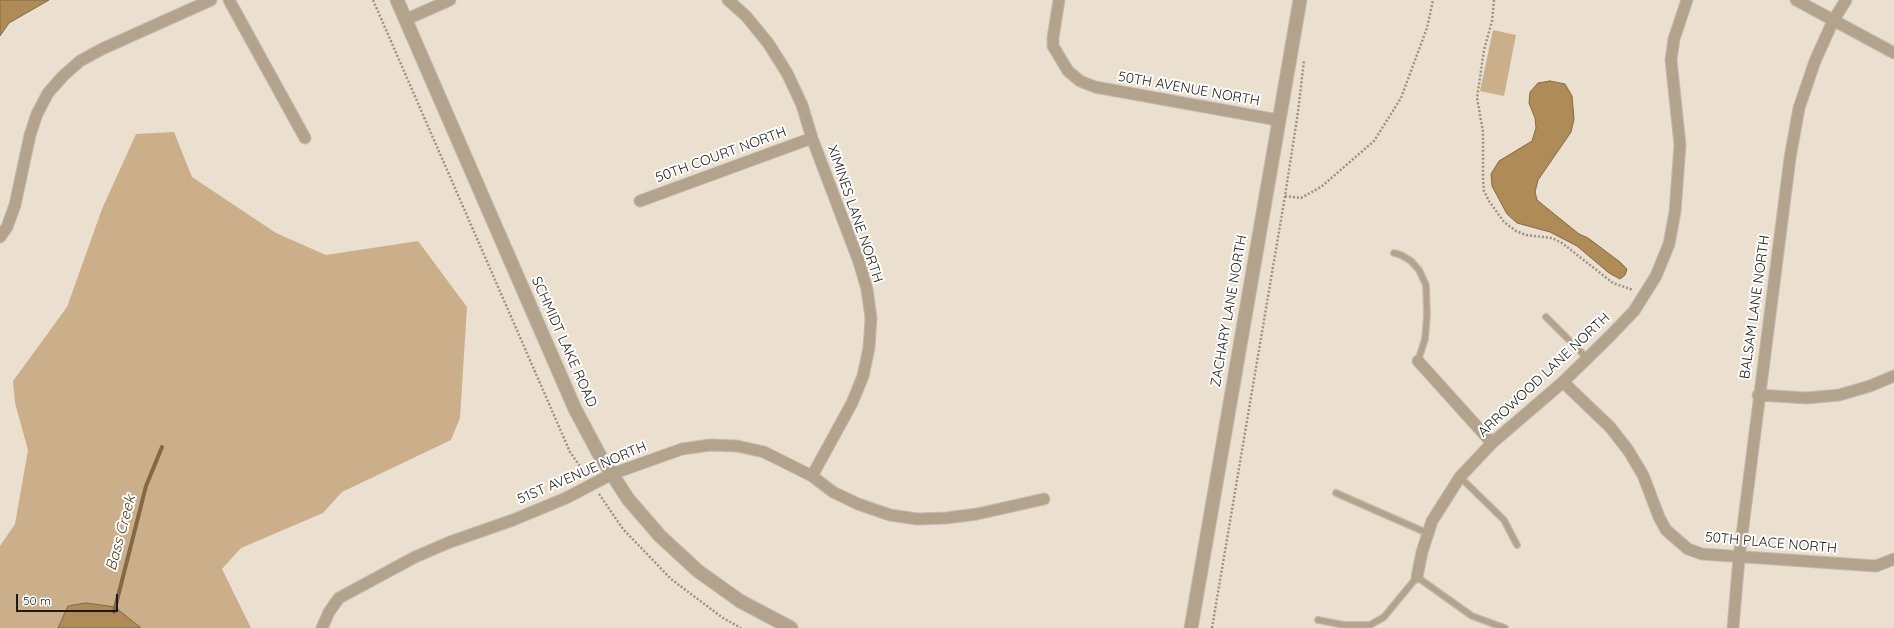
<!DOCTYPE html>
<html>
<head>
<meta charset="utf-8">
<style>
	body { margin:0 }
	#map { position:relative; width:1894px; height:628px; overflow:hidden; background:#ebe0d0; font-family:Quicksand,sans-serif }
	canvas { display:block }
	.scale { position:absolute; left:16px; top:594px; width:102px; height:18px; box-sizing:border-box; border:2px solid #1d1a14; border-top:0; padding-left:5px; font-size:12px; line-height:14px; white-space:nowrap; color:#1d1a14; -webkit-text-stroke:3px #fff; paint-order:stroke }
</style>
</head>
<body>
<div id="map">
<canvas width="1894" height="628"></canvas>
<div class="scale">50 m</div>
</div>
<script>
const context = document.querySelector('canvas').getContext('2d');
context.lineJoin = 'round';
function fill(path, color) { context.fillStyle = color; context.fill(path, 'evenodd'); }
const poly = rows => new Path2D(rows.map(r => 'M' + r).join(''));
function stroke(path, color, width, dash) { context.strokeStyle = color; context.lineWidth = width; context.lineCap = dash ? 'butt' : 'round'; context.setLineDash(dash || []); context.stroke(path); }
function drawText(font, color, halo, rows, align = 'center') {
  context.font = font + ' Quicksand,sans-serif'; context.lineWidth = 4; context.setLineDash([]); context.textBaseline = 'middle'; context.strokeStyle = halo; context.fillStyle = color; for (const [text, x, y, turn = 0] of rows) {
    context.save(); context.translate(x, y); context.rotate((+turn || 0) * Math.PI / 180); context.textAlign = isNaN(turn) ? turn : align; if (halo) context.strokeText(text, 0, 0); context.fillText(text, 0, 0); context.restore();
  }
}
fill(poly([
	[1493,30,1516,35,1504,96,1480,91],
	[174,132,192,177,276,233,326,255,418,241,467,307,460,418,451,440,342,492,323,513,241,548,222,569,251,628,0,628,0,546,15,524,28,450,15,403,13,381,67,307,102,209,136,134]
]), '#cbaf8a');
const water = poly([
	[0,0,49,0,9,23,0,36,0,0],
	[1550,81,1565,84,1572,96,1574,119,1571,132,1538,180,1535,192,1537,200,1579,234,1588,238,1620,262,1627,269,1625,275,1620,279,1609,273,1577,246,1550,232,1517,223,1507,214,1492,186,1491,174,1499,161,1532,141,1536,128,1535,118,1529,103,1530,92,1538,83,1550,81],
	[86,603,115,607,141,628,58,628,68,606,86,603]
]);
fill(water, '#af8b58');
stroke(water, '#836944', 1);
stroke(poly([
	[114,612,146,486,162,447]
]), '#836944', 4);
const service = poly([
	[1394,253,1401,255,1411,261,1419,270,1426,285,1427,315,1425,339,1418,361],
	[1546,317,1587,358],
	[1460,477,1504,520,1517,545],
	[1336,493,1427,533],
	[1318,620,1344,625,1370,625,1384,617,1417,577,1472,616,1505,628]
]);
const minor = poly([
	[229,0,305,138],
	[728,0,746,16,768,43,787,73,802,105,812,138,859,262,867,289,871,318,869,348,863,376,852,403,812,476],
	[1059,0,1053,38,1053,46,1068,71,1080,81,1095,87,1278,120],
	[1796,0,1894,53],
	[407,19,450,0],
	[640,201,812,138],
	[0,237,7,227,15,205,30,135,37,114,48,93,63,76,80,61,102,49,211,0],
	[1418,361,1492,443],
	[1563,382,1610,427,1628,450,1643,475,1659,517,1666,530,1688,549,1702,554,1876,566,1894,559],
	[1758,395,1807,398,1839,395,1870,386,1894,376],
	[1417,577,1422,552,1432,521,1460,477,1492,443,1563,382,1610,336,1634,311,1656,276,1669,244,1675,212,1680,145,1671,60,1674,39,1687,0],
	[322,628,329,612,339,598,415,557,450,542,513,520,566,498,612,474,682,449,710,445,737,446,764,452,812,476,833,492,858,504,890,515,917,519,946,518,977,514,1044,499],
	[1733,628,1739,558,1790,158,1799,108,1815,61,1833,21,1846,0]
]);
const tertiary = poly([
	[397,0,575,409,599,454,628,499,660,536,698,571,740,601,791,628],
	[1191,628,1300,0]
]);
stroke(service, '#c6bcae', 8);
stroke(minor, '#c6bcae', 13);
stroke(tertiary, '#c6bcae', 15);
stroke(poly([
	[373,0,570,452,586,475],
	[1494,0,1492,21,1484,50,1477,98,1483,132,1483,179,1484,191,1489,201,1504,222,1516,231,1526,235,1552,238,1562,243,1613,283,1633,290],
	[1285,196,1301,198,1321,187,1374,141,1401,98,1427,28,1433,0],
	[599,494,623,529,671,579,723,618,741,628],
	[1212,628,1285,196,1298,112,1304,60]
]), '#9a9286', 2.5, [2, 2]);
stroke(service, '#b3a38d', 5.5);
stroke(minor, '#b3a38d', 11);
stroke(tertiary, '#b3a38d', 13);
drawText('14px', '#1d1a14', '#fff', [
	["50TH AVENUE NORTH",1189,89,10],
	["50TH COURT NORTH",721,155,-20],
	["XIMINES LANE NORTH",855,214,71],
	["BALSAM LANE NORTH",1755,307,-82],
	["ZACHARY LANE NORTH",1229,311,-80],
	["SCHMIDT LAKE ROAD",564,342,66],
	["ARROWOOD LANE NORTH",1544,375,-43],
	["51ST AVENUE NORTH",582,473,-23],
	["50TH PLACE NORTH",1771,543,5]
]);
drawText('italic 15px', '#5a4018', '#fff', [
	["Bass Creek",121,533,-75]
]);
</script>
</body>
</html>
